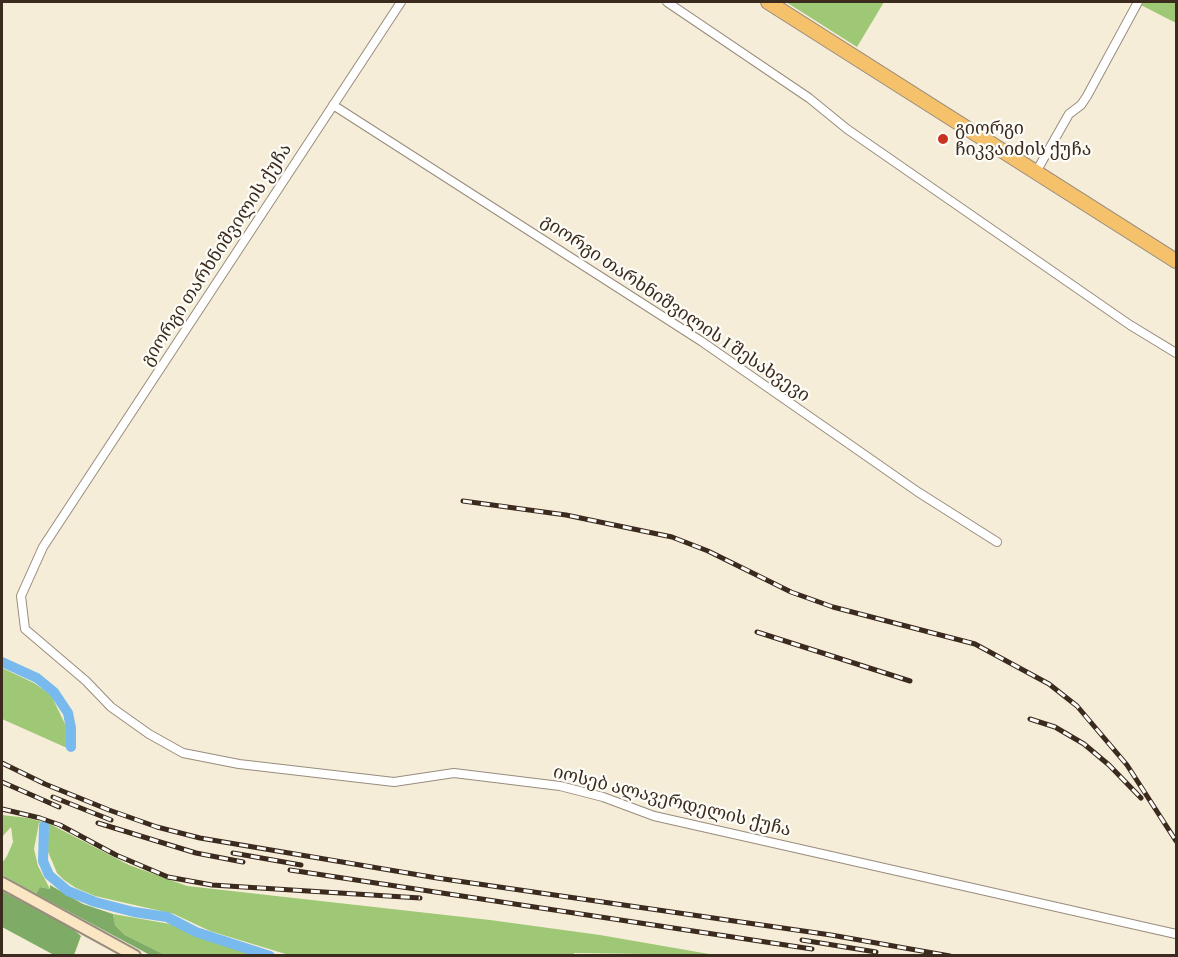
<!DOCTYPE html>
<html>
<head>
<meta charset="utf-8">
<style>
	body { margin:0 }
	#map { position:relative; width:1178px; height:957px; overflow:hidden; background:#f6edd9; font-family:"Gentium Book Plus",serif }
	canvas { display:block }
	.frame { position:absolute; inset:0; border:3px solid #3b2a1e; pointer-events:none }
</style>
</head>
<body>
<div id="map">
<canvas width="1178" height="957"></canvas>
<div class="frame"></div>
</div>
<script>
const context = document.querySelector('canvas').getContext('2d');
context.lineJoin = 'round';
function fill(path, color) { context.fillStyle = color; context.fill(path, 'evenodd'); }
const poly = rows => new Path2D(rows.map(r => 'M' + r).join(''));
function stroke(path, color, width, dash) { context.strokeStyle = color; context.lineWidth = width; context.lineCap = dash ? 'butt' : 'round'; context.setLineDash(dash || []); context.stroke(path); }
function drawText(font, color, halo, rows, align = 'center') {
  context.font = font + ' "Gentium Book Plus","Noto Serif Georgian",serif'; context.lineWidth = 4.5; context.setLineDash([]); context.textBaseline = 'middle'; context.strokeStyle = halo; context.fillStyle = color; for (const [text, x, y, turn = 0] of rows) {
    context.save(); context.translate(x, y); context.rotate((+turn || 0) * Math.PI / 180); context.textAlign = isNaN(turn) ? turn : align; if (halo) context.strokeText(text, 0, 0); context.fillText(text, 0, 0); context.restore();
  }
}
fill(poly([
	[786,2,884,2,857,47],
	[1138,2,1176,2,1176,23,1137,3],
	[2,668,34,683,51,695,67,728,67,748,2,719],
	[2,815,28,818,50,824,129,865,187,886,490,920,600,935,715,955,574,953,573,956,289,955,210,931,174,914,95,896,76,888,64,880,57,873,46,847,49,827,39,823,34,849,38,866,50,889,40,887,36,894,2,875,2,863,7,856,13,842,11,827,2,837],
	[113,914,170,924,210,941,256,955,165,955,125,935,115,925]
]), '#9ec875');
fill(poly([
	[50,885,83,904,113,914,115,925,125,935,165,955,150,955,36,894,40,887,50,889],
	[2,891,73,929,81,936,74,955,54,955,2,927]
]), '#7eac66');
stroke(poly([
	[2,662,37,678,54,692,68,713,71,728,71,747],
	[44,826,43,861,49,875,68,891,95,902,134,912,167,917,196,932,270,956]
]), '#79baee', 10);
const street = poly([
	[401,2,43,547,21,596,25,629,86,681,111,707,149,734,183,753,239,764,394,782,454,773,560,786,603,797,654,816,1176,934],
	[667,2,809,98,847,129,1130,325,1176,353],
	[333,105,701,341,918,492,997,542],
	[1036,172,1069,114,1081,105,1087,96,1138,2]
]);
const secondary = poly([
	[2,883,135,956]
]);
const highway = poly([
	[768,2,1176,261]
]);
stroke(street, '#988c7c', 10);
stroke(secondary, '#988c7c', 14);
stroke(highway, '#988c7c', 16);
stroke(street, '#fff', 8);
stroke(secondary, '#fbe6c4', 10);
stroke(highway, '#f5c16b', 14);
const rail = poly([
	[463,501,566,515,672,537,708,551,791,592,833,607,975,644,1049,684,1077,706,1127,765,1176,841],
	[757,632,910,681],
	[1030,719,1055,727,1084,744,1109,765,1141,798],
	[2,763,45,784,109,810,157,827,200,838,437,878,831,935,950,956],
	[2,782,59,807],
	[53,797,111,820],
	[2,809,40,818,60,825,116,855,168,877,212,885,420,898],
	[98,823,196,853,243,862],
	[233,853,301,865],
	[290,870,812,949],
	[802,940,876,952]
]);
stroke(rail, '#3b2a1e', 5);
stroke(rail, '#fdfcf7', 3, [9]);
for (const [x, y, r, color] of [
	[943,139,6,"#c8321e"]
]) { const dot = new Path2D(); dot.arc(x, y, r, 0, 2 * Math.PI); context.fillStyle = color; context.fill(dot); stroke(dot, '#fdfcf7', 2); }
drawText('18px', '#3b2a1e', '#fdfcf7', [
	["გიორგი",955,129],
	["ჩიკვაიძის ქუჩა",955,150]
], 'left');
drawText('18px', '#3b2a1e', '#fdfcf7', [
	["გიორგი თარხნიშვილის ქუჩა",217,255,-57],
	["გიორგი თარხნიშვილის I შესახვევი",675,309,34],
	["იოსებ ალავერდელის ქუჩა",672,802,14]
]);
</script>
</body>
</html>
